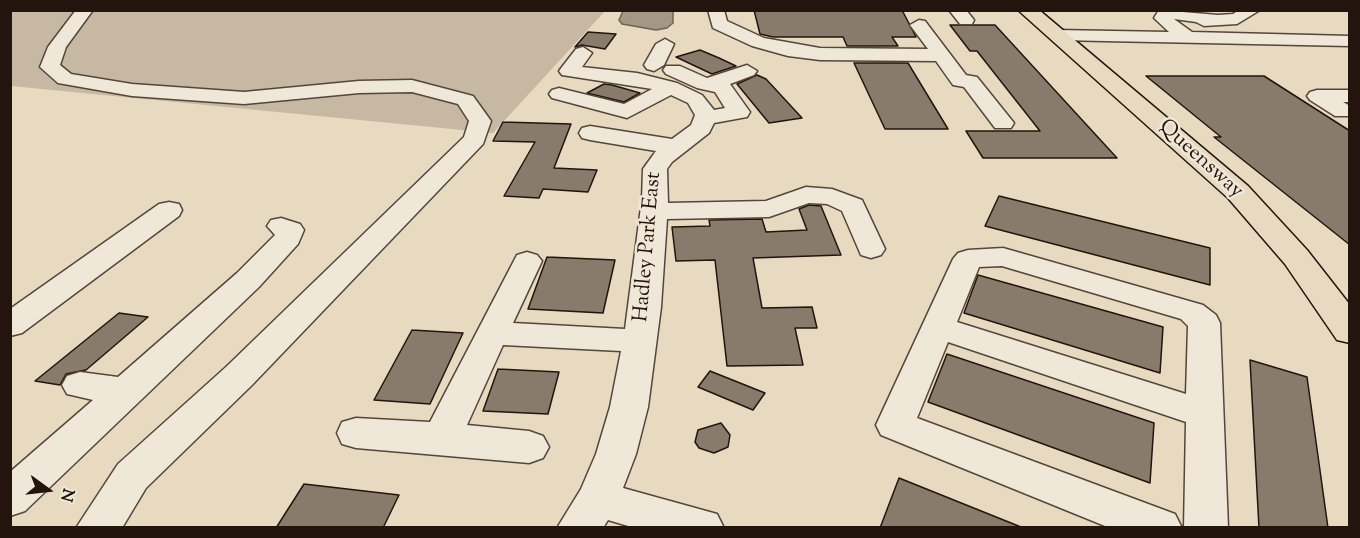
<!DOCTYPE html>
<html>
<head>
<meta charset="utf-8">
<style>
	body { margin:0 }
	#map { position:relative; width:1360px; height:538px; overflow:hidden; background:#e7dac1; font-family:"Sorts Mill Goudy",serif }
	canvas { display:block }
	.frame { position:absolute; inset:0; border:12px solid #23140d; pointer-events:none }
	.north { position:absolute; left:18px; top:460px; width:60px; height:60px; -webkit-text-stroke:4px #efe7d7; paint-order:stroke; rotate:105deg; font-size:16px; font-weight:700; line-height:24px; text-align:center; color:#23140d }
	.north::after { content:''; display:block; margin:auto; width:21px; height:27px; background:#23140d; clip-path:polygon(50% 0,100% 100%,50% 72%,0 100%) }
</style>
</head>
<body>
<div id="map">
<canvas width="1360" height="538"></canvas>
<div class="frame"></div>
<div class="north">N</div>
</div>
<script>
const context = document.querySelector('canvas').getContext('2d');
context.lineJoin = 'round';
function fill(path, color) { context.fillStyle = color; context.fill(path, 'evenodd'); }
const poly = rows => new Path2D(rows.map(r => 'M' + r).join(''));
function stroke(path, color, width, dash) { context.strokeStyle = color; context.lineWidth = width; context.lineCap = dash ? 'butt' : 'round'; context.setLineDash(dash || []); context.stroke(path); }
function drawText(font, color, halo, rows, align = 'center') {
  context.font = font + ' "Sorts Mill Goudy",serif'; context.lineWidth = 5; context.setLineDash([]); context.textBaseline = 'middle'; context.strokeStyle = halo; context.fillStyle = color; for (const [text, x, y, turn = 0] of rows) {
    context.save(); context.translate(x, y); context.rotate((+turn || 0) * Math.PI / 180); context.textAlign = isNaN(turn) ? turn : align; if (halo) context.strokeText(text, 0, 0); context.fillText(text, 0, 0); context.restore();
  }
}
fill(poly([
	[10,11,605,11,493,133,11,86]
]), '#c6b8a2');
const water = poly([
	[623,11,673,11,673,23,667,28,656,30,622,24,619,20,623,11]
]);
fill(water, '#a49784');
stroke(water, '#706354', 1.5);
const building = poly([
	[754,10,902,10,916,37,892,37,898,46,847,46,843,37,773,37,760,34,754,10],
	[950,25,995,25,1117,158,983,158,966,131,1040,131,977,51,970,51,950,25],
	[588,32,616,34,605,49,582,45,575,47,588,32],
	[700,50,719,58,736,66,712,74,676,57,700,50],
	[854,63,908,63,948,129,885,129,854,63],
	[757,75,766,79,802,118,769,123,737,84,757,75],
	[1146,76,1264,76,1350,131,1350,245,1214,137,1221,137,1146,76],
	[604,84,612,85,640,93,624,102,587,93,604,84],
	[503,122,571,124,554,168,597,170,588,192,543,189,539,198,504,196,535,142,493,141,503,122],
	[999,196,1210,248,1210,285,985,226,999,196],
	[809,205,821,206,841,255,753,258,762,308,812,307,817,328,795,328,803,365,727,366,715,260,676,261,672,227,710,226,709,220,762,219,766,232,807,230,799,209,809,205],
	[547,257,615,260,603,313,528,309,547,257],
	[978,275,1163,327,1160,373,964,313,978,275],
	[119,313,148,317,86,370,66,374,60,385,35,381,119,313],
	[412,330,463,333,430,404,374,400,412,330],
	[947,354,1154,423,1150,483,928,402,947,354],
	[1250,360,1307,377,1328,528,1259,528,1250,360],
	[498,369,559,372,548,414,483,411,498,369],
	[710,371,765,393,753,410,698,387,710,371],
	[721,423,730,435,728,447,714,453,699,448,695,442,698,430,721,423],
	[899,478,1021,527,1021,528,880,528,899,478],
	[304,484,399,495,383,528,276,528,304,484]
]);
fill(building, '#897b6b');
stroke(building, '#23140d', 1.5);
const minor = poly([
	[76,10,93,10,66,47,60,65,71,74,132,84,244,92,359,81,412,80,473,96,491,121,483,144,252,385,146,488,122,528,76,528,118,464,226,367,464,137,469,121,458,104,412,92,359,93,244,104,132,96,58,83,40,67,48,47,76,10],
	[708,10,724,10,727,21,764,38,820,48,928,49,910,25,919,20,925,21,966,75,977,77,1014,123,1011,128,995,128,964,87,953,85,936,61,820,60,788,56,752,46,713,28,708,10],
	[949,10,966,10,974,20,972,24,960,24,949,10],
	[1159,10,1218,15,1233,14,1239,10,1260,10,1237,24,1204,26,1196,22,1174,19,1192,32,1350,36,1350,46,1056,40,1047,35,1056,30,1169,32,1154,18,1159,10],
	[665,39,674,44,664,65,654,71,647,69,644,65,656,44,665,39],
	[583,47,592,53,582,67,637,73,677,83,702,95,714,110,725,108,715,92,697,88,666,74,663,70,666,66,680,66,707,78,747,65,757,71,754,75,730,84,750,112,747,117,714,123,709,133,672,162,667,169,668,203,766,201,806,187,832,189,862,200,885,249,881,255,871,258,861,255,842,211,827,204,809,203,769,217,667,219,661,307,648,407,636,454,623,488,717,514,724,528,635,528,608,520,603,528,557,528,581,489,596,454,610,407,621,351,503,345,467,425,529,431,543,436,549,447,543,458,529,463,356,448,342,444,337,433,342,422,356,418,430,422,517,255,527,252,537,255,542,261,513,323,625,329,642,199,643,169,656,151,590,140,582,138,579,133,582,128,590,126,672,139,691,125,695,115,688,103,671,95,627,118,552,98,549,94,552,90,559,88,624,104,652,89,562,75,559,71,562,67,576,49,583,47],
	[1317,90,1350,90,1350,102,1343,102,1350,106,1350,116,1335,116,1310,100,1307,96,1310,92,1317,90],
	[169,202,179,204,182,210,179,216,22,333,10,336,10,309,159,204,169,202],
	[281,218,300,224,304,230,298,244,259,287,25,511,10,516,10,472,93,400,67,394,62,385,67,376,80,372,118,377,237,273,275,235,267,226,271,220,281,218],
	[1003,248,1203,305,1216,315,1220,323,1228,528,1184,528,1186,422,948,342,917,418,1175,514,1182,528,1110,528,881,435,876,425,953,259,958,253,968,250,1003,248],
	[1002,266,1181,319,1188,326,1186,394,957,322,979,267,1002,266]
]);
const major = poly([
	[1018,10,1039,10,1248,186,1307,250,1350,305,1350,343,1337,340,1285,264,1228,198,1018,10]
]);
stroke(minor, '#54463a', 3);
stroke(major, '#23140d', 3);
fill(minor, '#efe7d7');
fill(major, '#e7dac1');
drawText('21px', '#23140d', '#efe7d7', [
	["Queensway",1200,160,42],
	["Hadley Park East",649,247,-85]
]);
</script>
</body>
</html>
